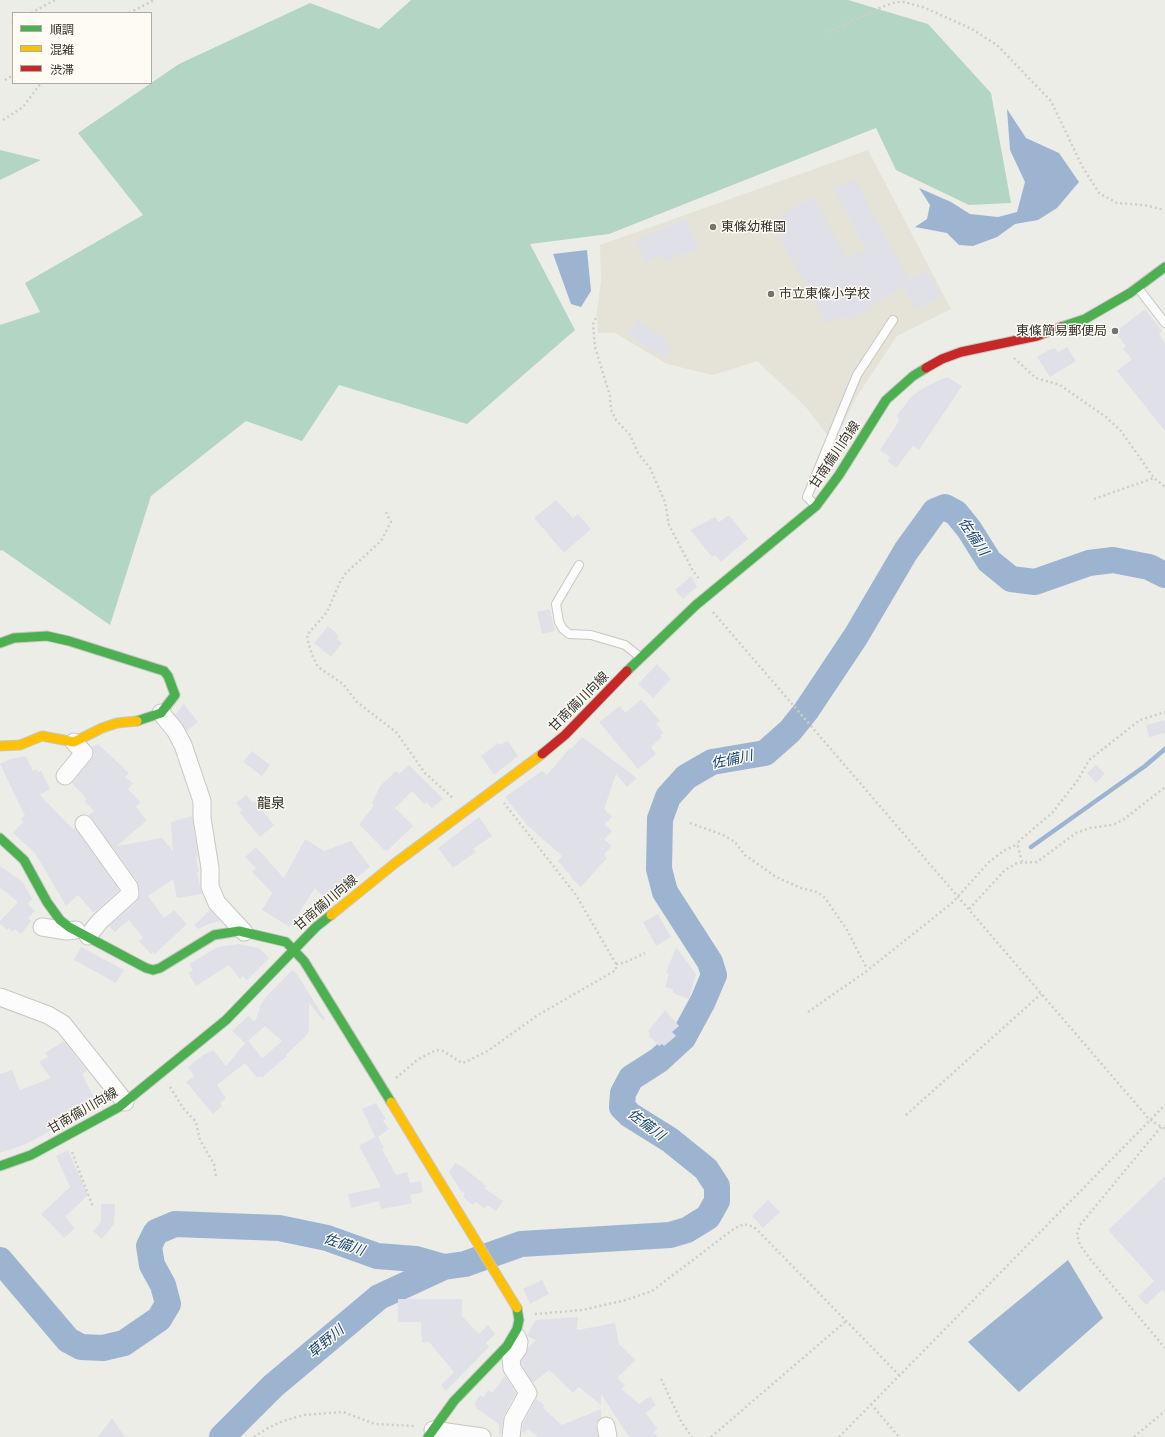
<!DOCTYPE html>
<html>
<head>
<meta charset="utf-8">
<style>
	body { margin:0 }
	#map { position:relative; width:1165px; height:1437px; overflow:hidden; background:#edede8; font-family:"Zilla Slab","Noto Sans JP",serif }
	canvas { display:block }
	.legend { position:absolute; left:12px; top:12px; width:140px; height:72px; box-sizing:border-box; background:#fefcf2; border:1px solid #adaba4; margin:0; padding:5px 7px; list-style:none; font-size:12px; color:#33322e }
	.legend li { display:flex; align-items:center; gap:8px; height:20px }
	.legend b { width:20px; border:1px solid #adaba4 }
</style>
</head>
<body>
<div id="map">
<canvas width="1165" height="1437"></canvas>
<ul class="legend">
<li><b style="height:5px;background:#4caf50"></b>順調</li>
<li><b style="height:5px;background:#ffc107"></b>混雑</li>
<li><b style="height:5px;background:#c62828"></b>渋滞</li>
</ul>
</div>
<script>
const context = document.querySelector('canvas').getContext('2d');
context.lineJoin = 'round';
function fill(path, color) { context.fillStyle = color; context.fill(path, 'evenodd'); }
const poly = rows => new Path2D(rows.map(r => 'M' + r).join(''));
function stroke(path, color, width, dash) { context.strokeStyle = color; context.lineWidth = width; context.lineCap = dash ? 'butt' : 'round'; context.setLineDash(dash || []); context.stroke(path); }
function drawText(font, color, halo, rows, align = 'center') {
  context.font = font + ' "Zilla Slab","Noto Sans JP",serif'; context.lineWidth = 3; context.setLineDash([]); context.textBaseline = 'middle'; context.strokeStyle = halo; context.fillStyle = color; for (const [text, x, y, turn = 0] of rows) {
    context.save(); context.translate(x, y); context.rotate((+turn || 0) * Math.PI / 180); context.textAlign = isNaN(turn) ? turn : align; if (halo) context.strokeText(text, 0, 0); context.fillText(text, 0, 0); context.restore();
  }
}
fill(poly([
	[868,150,951,309,897,336,857,396,834,444,805,406,757,361,713,375,667,364,615,333,598,333,597,312,601,280,600,245]
]), '#e5e3d7');
fill(poly([
	[411,0,848,0,928,24,991,93,1011,203,969,205,896,170,876,128,609,234,530,244,575,330,467,424,339,385,302,441,246,421,151,496,110,625,2,550,0,551,0,325,40,312,25,283,143,215,78,133,179,64,310,3,379,29],
	[0,150,41,160,0,180]
]), '#b3d5c3');
fill(poly([
	[1007,109,1026,138,1059,153,1079,182,1057,208,1038,220,1015,224,997,237,973,246,959,245,947,233,915,227,927,219,930,205,919,188,951,202,970,214,998,217,1017,212,1025,182,1010,150],
	[587,250,591,291,581,307,571,304,553,254],
	[1068,1260,1103,1318,1019,1392,968,1342]
]), '#9cb4d0');
stroke(poly([
	[1031,847,1145,766,1165,749]
]), '#9cb4d0', 4.5);
stroke(poly([
	[0,1260,68,1340,81,1347,103,1348,124,1343,159,1319,168,1304,163,1285,152,1265,149,1246,156,1232,175,1224,279,1228,327,1238,377,1256,416,1259,444,1267,465,1264,521,1244,670,1235,687,1230,708,1217,717,1201,717,1186,706,1169,670,1140,630,1115,622,1107,623,1093,631,1078,659,1060,683,1038,703,1001,714,975,710,962,665,892,659,869,660,819,668,797,686,777,712,762,765,753,790,731,806,711,856,636,906,551,935,511,945,507,956,513,969,529,989,561,1011,579,1035,582,1089,563,1113,560,1149,567,1165,575],
	[222,1437,273,1386,379,1297,444,1267]
]), '#9cb4d0', 26);
fill(poly([
	[855,179,909,280,927,271,941,296,916,310,904,287,871,305,872,308,847,321,844,315,827,324,772,222,789,212,788,210,814,197,847,259,866,249,834,189],
	[686,219,698,248,665,262,662,255,645,262,636,240],
	[1145,309,1162,331,1159,334,1165,343,1165,431,1117,371,1132,359,1123,349,1126,346,1115,332],
	[638,321,665,339,671,350,666,358,629,335],
	[1067,347,1076,361,1050,377,1037,357,1049,350,1055,348,1058,352],
	[947,377,962,386,919,450,913,446,896,468,887,461,890,457,880,450,899,421,897,415,913,395,925,387],
	[556,500,573,518,578,514,591,529,564,553,534,518],
	[729,515,748,539,721,562,715,555,712,557,690,530,715,517,719,522],
	[691,576,697,587,683,599,675,590],
	[550,609,555,631,542,634,537,612],
	[328,626,339,636,337,639,342,643,331,657,314,643],
	[657,664,671,679,653,698,638,684],
	[641,699,660,721,656,724,664,733,660,735,662,737,651,747,656,754,638,769,599,722,620,706,625,713],
	[184,704,198,722,187,731,175,715],
	[1165,720,1165,733,1149,737,1146,725],
	[582,737,637,778,627,787,616,774,604,809,612,817,605,824,612,831,604,839,612,846,604,854,607,858,581,887,571,878,572,877,558,861,562,856,527,825,505,797,542,771,547,775,570,748,571,749],
	[508,741,518,756,494,775,481,756,498,743,499,745],
	[98,744,129,773,125,777,133,783,128,789,140,802,136,807,147,820,117,846,162,838,173,851,171,822,192,816,198,856,196,857,199,872,197,873,202,894,177,898,173,879,148,896,164,918,174,910,187,924,155,954,153,952,151,954,139,941,143,938,129,920,115,932,109,926,137,901,140,893,137,881,89,815,94,811,84,801,87,799,72,783,92,759,94,755,92,747],
	[252,751,270,765,262,776,243,762],
	[26,756,33,771,37,769,38,772,41,770,50,789,40,795,73,829,75,827,119,890,96,911,93,912,78,895,66,906,35,853,13,833,23,822,21,818,25,816,0,764,10,759],
	[409,765,443,799,432,808,426,802,424,804,412,791,395,808,413,826,387,851,384,850,359,824,373,807,374,805,372,803,380,786,396,771,399,774],
	[1096,765,1105,774,1096,783,1087,773],
	[246,795,253,803,255,801,274,825,260,837,239,812,242,810,236,803],
	[479,817,492,836,473,849,476,852,453,868,438,848],
	[305,839,324,851,351,841,370,867,327,901,315,888,290,927,262,910,272,893,252,872,256,868,245,857,256,847,284,878],
	[0,866,23,882,32,899,28,904,35,911,28,918,31,921,21,934,15,929,12,932,9,928,7,930,0,924,0,921,18,902,0,888],
	[210,910,220,921,209,924,198,929,194,925],
	[658,914,671,937,656,946,643,922],
	[239,944,259,948,269,958,247,980,243,976,240,979,229,965,196,986,188,973,193,970,189,964,218,947],
	[81,947,124,970,116,983,74,960],
	[676,947,696,974,689,999,673,993,673,989,665,987,669,973,666,973],
	[292,970,297,974,325,1019,323,1020,309,1003,309,1031,306,1036,286,1055,287,1056,262,1078,260,1076,257,1078,245,1063,217,1085,226,1098,220,1103,222,1106,213,1114,186,1082,194,1076,188,1067,203,1055,213,1050,226,1066,248,1040,262,1058,282,1041,265,1026,245,1043,232,1031,248,1016,255,1022,261,1004,266,997],
	[665,1010,679,1026,672,1032,676,1036,664,1046,662,1044,659,1046,649,1036,650,1034,648,1031],
	[64,1041,87,1071,82,1074,98,1105,26,1144,0,1153,0,1074,12,1070,20,1090,51,1078,39,1062,48,1057,45,1053],
	[376,1103,386,1119,383,1121,389,1129,378,1137,384,1148,382,1149,396,1175,407,1172,410,1183,421,1181,423,1192,410,1195,412,1203,398,1206,382,1209,378,1201,351,1208,348,1194,381,1187,359,1146,375,1137,362,1109],
	[68,1150,88,1195,65,1217,75,1228,64,1238,41,1214,70,1187,56,1156],
	[455,1163,463,1167,486,1186,484,1188,503,1201,496,1211,487,1205,484,1208,476,1202,473,1205,466,1200,463,1196,465,1194,460,1190,449,1172],
	[1165,1176,1165,1294,1162,1290,1146,1305,1138,1296,1154,1281,1108,1230],
	[768,1200,780,1212,763,1228,752,1216],
	[101,1204,115,1204,114,1224,102,1239,93,1231,101,1222],
	[542,1280,549,1294,530,1304,523,1289],
	[398,1299,462,1299,462,1316,474,1329,479,1334,488,1325,495,1334,486,1343,489,1347,446,1391,441,1385,454,1372,429,1342,422,1343,421,1322,398,1322],
	[578,1317,577,1330,615,1323,619,1344,635,1360,617,1378,625,1385,622,1389,639,1404,650,1396,656,1405,646,1413,657,1428,657,1430,654,1432,658,1437,629,1437,601,1394,601,1405,579,1387,573,1393,549,1370,533,1383,522,1365,521,1361,528,1348,536,1340,527,1336,530,1329,536,1320],
	[505,1376,516,1393,504,1415,501,1434,499,1434,499,1424,476,1408,477,1407,474,1405,480,1395,484,1397,488,1390,492,1393],
	[536,1399,544,1405,543,1408,562,1425,601,1409,601,1417,596,1423,598,1437,538,1437,528,1429,524,1433,522,1431,523,1423],
	[112,1418,125,1437,98,1437]
]), '#e0e0e9');
const lane = poly([
	[1138,288,1165,323],
	[815,505,807,497,845,404,857,375,893,320],
	[579,565,556,604,559,622,563,629,569,634,591,635,625,645,640,657]
]);
const street = poly([
	[161,713,175,730,183,745,202,801,202,818,210,868,210,887,217,903,244,932],
	[65,776,84,753,74,742],
	[84,824,129,887,130,894,100,921,88,936],
	[42,927,67,931,76,930],
	[0,997,48,1015,63,1024,125,1102],
	[606,1426,608,1437],
	[433,1430,482,1437],
	[511,1437,513,1420,528,1393,512,1368,511,1358,518,1349,519,1342,517,1337]
]);
const fast = poly([
	[1061,327,1085,319,1130,293,1165,267],
	[0,643,14,638,47,636,69,641,164,671,168,676,175,695,161,713,137,721],
	[627,671,696,605,816,506,839,475,886,400,913,376,926,368],
	[0,838,24,860,47,902,60,920,69,927,146,968,153,970,160,968,214,935,239,931,286,942,304,961,391,1102],
	[0,1166,31,1155,119,1107,226,1020,316,927,331,915],
	[428,1437,454,1401,507,1346,517,1329,519,1320,517,1308]
]);
const slow = poly([
	[0,746,20,745,42,736,74,742,102,728,117,723,137,721],
	[331,915,394,864,542,754],
	[391,1102,517,1308]
]);
const jam = poly([
	[926,368,942,359,961,352,1037,336,1061,327],
	[542,754,565,735,627,671]
]);
stroke(lane, '#c7c7c3', 10);
stroke(street, '#c7c7c3', 19);
stroke(fast, '#c7c7c3', 11);
stroke(slow, '#c7c7c3', 11);
stroke(jam, '#c7c7c3', 11);
stroke(poly([
	[31,13,55,0],
	[129,13,154,0],
	[12,23,13,22],
	[829,32,882,7,896,2,904,2,923,7,972,29,997,45,1051,101,1082,166,1099,193,1117,203,1144,205,1165,210],
	[5,80,13,75],
	[3,120,23,107,41,83],
	[596,318,593,324,595,347,610,396,611,410,616,420,630,435,638,453,650,468,665,502,669,525,693,571,700,580],
	[1014,358,1036,378,1060,385,1106,417,1121,431,1154,478,1165,487],
	[1094,499,1154,478],
	[386,512,391,522,381,541,346,573,340,582,327,612,307,635,308,641,312,655,318,667,343,684,357,702,396,732,425,773,454,799],
	[713,612,1149,1119,1165,1129],
	[690,823,723,835,735,842,745,855,776,877,801,888,817,892,825,898,847,930,867,969],
	[1022,862,1018,847,1019,841,1052,813,1078,780,1089,760,1140,720,1165,712],
	[969,909,1005,870,1017,863,1037,862,1076,833,1090,828,1112,825,1123,820,1165,787],
	[616,964,624,963,645,953],
	[808,1012,864,973,952,903,989,862,1005,850,1018,844],
	[396,1078,417,1060,436,1050,443,1051,462,1063,468,1061,489,1050,538,1015,616,970,616,964,576,895,504,803],
	[170,1087,183,1108,196,1122,200,1140,214,1164,216,1177],
	[906,1115,1041,994],
	[1161,1127,1080,1225,1077,1235,1080,1245,1090,1259,1165,1348],
	[72,1152,93,1207],
	[535,1314,582,1310,626,1300,652,1291,735,1228,744,1224,754,1227,765,1238,899,1375],
	[661,1379,682,1423,692,1437],
	[871,1404,899,1437],
	[254,1437,266,1429,283,1421,304,1415,343,1412,375,1424,414,1426],
	[711,1437,846,1321],
	[839,1437,1165,1105],
	[1134,1437,1165,1411]
]), '#cecdcc', 2.5, [2, 3]);
stroke(lane, '#fcfcfc', 8);
stroke(street, '#fcfcfc', 17);
stroke(fast, '#4caf50', 9);
stroke(slow, '#ffc107', 9);
stroke(jam, '#c62828', 9);
for (const [x, y, r, color] of [
	[713,227,4,"#74736f"],
	[771,294,4,"#74736f"],
	[1115,331,4,"#74736f"]
]) { const dot = new Path2D(); dot.arc(x, y, r, 0, 2 * Math.PI); context.fillStyle = color; context.fill(dot); stroke(dot, '#fefcf2', 1.5); }
drawText('13px', '#33322e', '#fefcf2', [
	["東條幼稚園",721,227],
	["市立東條小学校",779,294],
	["東條簡易郵便局",1107,331,"right"]
], 'left');
drawText('13px', '#33322e', '#fefcf2', [
	["甘南備川向線",835,455,-56],
	["甘南備川向線",579,702,-45],
	["甘南備川向線",326,903,-40],
	["甘南備川向線",83,1111,-30]
]);
drawText('italic 14px', '#124176', '#fefcf2', [
	["佐備川",973,537,56],
	["佐備川",732,760,-12],
	["佐備川",646,1125,37],
	["佐備川",344,1245,19],
	["草野川",326,1342,-40]
]);
drawText('14px', '#2d2b25', '#fefcf2', [
	["龍泉",271,804]
]);
</script>
</body>
</html>
